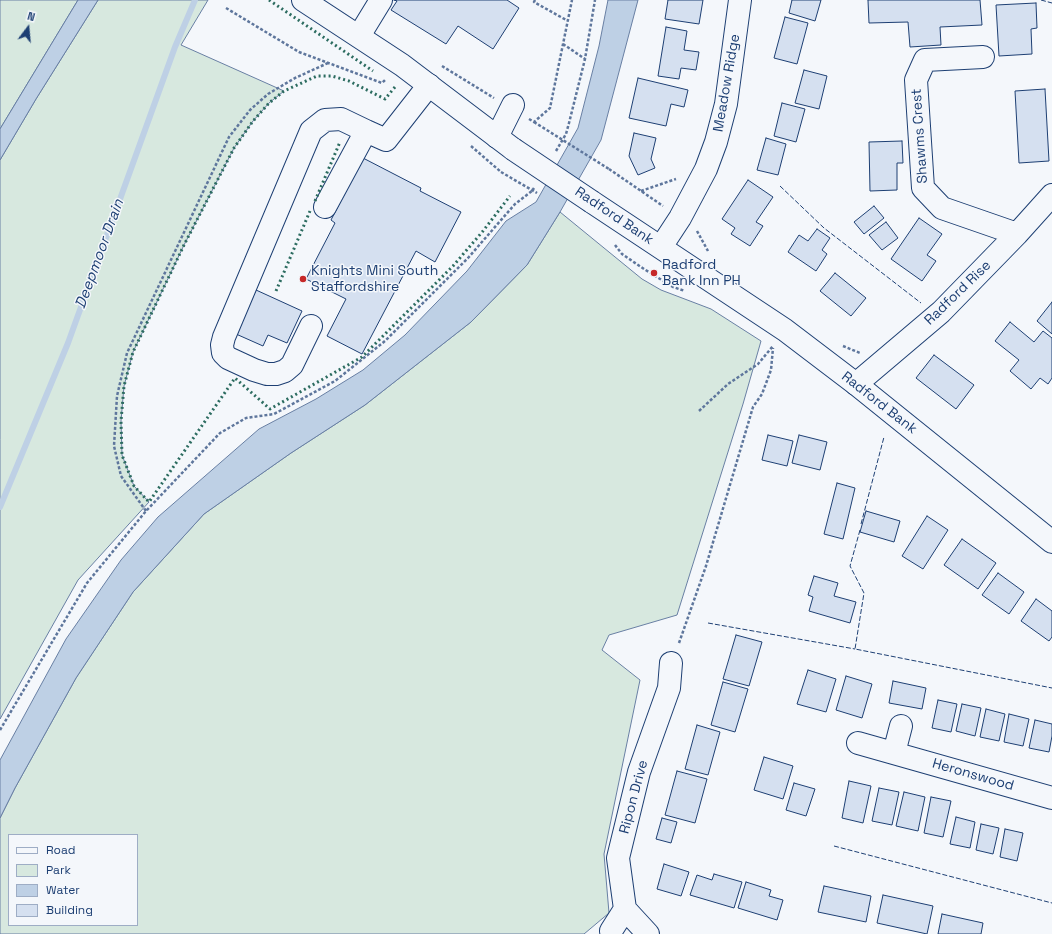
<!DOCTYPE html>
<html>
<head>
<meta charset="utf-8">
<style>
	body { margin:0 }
	#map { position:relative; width:1052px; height:934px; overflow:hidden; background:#f4f7fb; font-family:"Space Grotesk",sans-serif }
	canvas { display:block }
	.legend { position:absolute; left:8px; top:834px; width:130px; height:92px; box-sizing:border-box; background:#f4f7fb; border:1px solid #9eadc5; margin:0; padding:5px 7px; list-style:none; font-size:12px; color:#1d3f73 }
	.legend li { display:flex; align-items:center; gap:8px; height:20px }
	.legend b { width:20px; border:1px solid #9eadc5 }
	.north { position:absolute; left:8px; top:8px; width:40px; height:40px; -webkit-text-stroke:3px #f4f7fb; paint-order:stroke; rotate:16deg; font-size:11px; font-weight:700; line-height:16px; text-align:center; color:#1d3f73 }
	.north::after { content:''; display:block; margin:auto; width:14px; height:18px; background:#1d3f73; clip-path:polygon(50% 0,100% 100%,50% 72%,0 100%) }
</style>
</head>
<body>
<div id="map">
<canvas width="1052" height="934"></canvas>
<ul class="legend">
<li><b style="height:5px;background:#f4f7fb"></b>Road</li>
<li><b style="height:11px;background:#d7e8df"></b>Park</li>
<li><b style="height:11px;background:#bed0e5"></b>Water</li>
<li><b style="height:11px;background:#d5e0f0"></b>Building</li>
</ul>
<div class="north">N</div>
</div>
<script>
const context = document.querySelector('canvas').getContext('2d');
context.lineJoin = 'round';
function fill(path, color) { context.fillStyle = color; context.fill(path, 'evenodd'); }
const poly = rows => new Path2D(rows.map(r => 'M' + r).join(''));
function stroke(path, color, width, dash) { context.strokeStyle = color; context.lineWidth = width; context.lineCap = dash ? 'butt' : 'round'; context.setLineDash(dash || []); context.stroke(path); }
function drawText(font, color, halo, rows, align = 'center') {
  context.font = font + ' "Space Grotesk",sans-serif'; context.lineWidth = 3; context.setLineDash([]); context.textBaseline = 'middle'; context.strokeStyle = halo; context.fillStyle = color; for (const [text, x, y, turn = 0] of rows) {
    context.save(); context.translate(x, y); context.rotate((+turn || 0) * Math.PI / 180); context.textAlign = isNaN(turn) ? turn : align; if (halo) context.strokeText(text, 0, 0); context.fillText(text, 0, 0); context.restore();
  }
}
const green = poly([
	[0,0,78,0,0,129,0,0],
	[98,0,208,0,181,45,284,91,269,103,253,121,234,148,184,245,133,352,124,386,121,421,122,455,134,486,149,502,78,580,0,719,0,160,36,99,98,0],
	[560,212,642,279,661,290,711,309,761,341,743,404,677,615,609,635,602,650,640,680,604,854,609,913,584,934,0,934,0,818,15,788,76,678,133,592,204,514,291,453,365,405,471,322,527,265,560,212],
	[9,835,137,835,137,925,9,925,9,835]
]);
fill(green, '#d7e8df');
stroke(green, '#687fa3', 1);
const water = poly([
	[78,0,98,0,36,99,0,160,0,129,78,0],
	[608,0,638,0,601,140,560,212,527,265,471,322,365,405,291,453,204,514,133,592,76,678,15,788,0,818,0,760,66,639,121,560,158,517,259,429,316,399,363,370,405,335,467,271,506,221,536,202,578,128,599,46,608,0]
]);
fill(water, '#bed0e5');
stroke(water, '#687fa3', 1);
stroke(poly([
	[0,507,68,343,175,47,195,0]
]), '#bed0e5', 6);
const building = poly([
	[394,0,507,0,519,8,493,49,458,26,446,44,391,10,397,1,394,0],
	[668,0,703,0,699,24,665,19,668,0],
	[792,0,821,0,815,21,789,13,792,0],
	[868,0,980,0,982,25,940,27,941,45,910,47,908,22,869,23,868,0],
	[1036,3,1037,28,1031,29,1032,54,999,56,996,5,1036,3],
	[785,17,808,23,797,64,774,58,785,17],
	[666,27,687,31,684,50,699,52,696,70,681,68,679,79,658,76,666,27],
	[804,70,827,76,819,109,795,103,804,70],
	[638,78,688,90,684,107,671,104,666,126,629,118,638,78],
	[1045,89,1049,161,1019,163,1015,91,1045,89],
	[782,103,805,109,796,142,774,136,782,103],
	[634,133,656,138,651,159,655,168,638,175,629,156,634,133],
	[766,138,786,144,778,175,757,170,766,138],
	[902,141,903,163,897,163,897,190,870,191,869,142,902,141],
	[363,158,421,188,420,191,461,212,435,262,416,251,362,354,327,336,346,299,306,279,335,223,331,220,363,158],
	[748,180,773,197,756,222,763,226,750,246,731,234,735,228,722,219,748,180],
	[874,206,884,218,864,234,854,222,874,206],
	[919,218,942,234,927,255,936,261,922,281,891,259,919,218],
	[886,222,898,238,882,250,869,235,886,222],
	[817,229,830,238,822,250,827,254,816,271,788,252,799,235,808,241,817,229],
	[835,273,866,298,851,316,820,291,835,273],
	[256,290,302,311,287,343,268,335,263,346,236,334,256,290],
	[1052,302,1052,334,1037,321,1052,302],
	[1010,322,1034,342,1043,331,1052,338,1052,378,1048,384,1040,378,1031,389,1010,371,1019,360,995,341,1010,322],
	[934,355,974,385,956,409,916,378,934,355],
	[768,435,793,441,787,466,762,460,768,435],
	[799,435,827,442,820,470,792,463,799,435],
	[837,483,855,488,843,539,824,534,837,483],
	[866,511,900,521,894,542,860,532,866,511],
	[927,516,948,530,923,569,902,556,927,516],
	[962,539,996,563,978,589,944,565,962,539],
	[998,573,1024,592,1009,614,982,595,998,573],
	[814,576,838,583,834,596,856,602,850,623,809,611,813,597,808,595,814,576],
	[1036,599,1052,611,1052,637,1049,641,1021,621,1036,599],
	[736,635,762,642,749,686,723,679,736,635],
	[808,670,836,679,826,712,797,704,808,670],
	[846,676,872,684,862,718,836,710,846,676],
	[893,681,926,688,922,709,889,703,893,681],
	[723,682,748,689,735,732,711,725,723,682],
	[938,700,957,704,951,732,932,728,938,700],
	[962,704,981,708,975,736,956,731,962,704],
	[986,709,1005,714,999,741,980,737,986,709],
	[1009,714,1029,719,1023,746,1004,742,1009,714],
	[1035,720,1052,724,1052,736,1049,752,1029,748,1035,720],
	[697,725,720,732,708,775,685,769,697,725],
	[764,757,793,766,783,799,754,790,764,757],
	[677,771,707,779,695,823,665,815,677,771],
	[849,781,871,786,863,823,842,818,849,781],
	[794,783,815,789,806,816,786,810,794,783],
	[879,788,899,792,892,825,872,821,879,788],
	[904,792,925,797,918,831,896,826,904,792],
	[931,797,951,801,943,837,924,833,931,797],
	[956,817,975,822,970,848,950,844,956,817],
	[662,818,677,822,671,843,656,839,662,818],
	[981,824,999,828,993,854,976,850,981,824],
	[1005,829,1023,833,1017,861,1000,857,1005,829],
	[664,864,689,872,681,896,657,889,664,864],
	[714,874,742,882,734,908,690,895,697,875,712,880,714,874],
	[746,882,771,890,769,896,783,900,777,920,738,908,746,882],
	[824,886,871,896,866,922,818,912,824,886],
	[883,895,933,906,927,934,877,923,883,895],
	[942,914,983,923,981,934,938,934,942,914]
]);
fill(building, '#d5e0f0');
stroke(building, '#1d3f73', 1);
const minor = poly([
	[359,36,381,0],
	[983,57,925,60,916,80,923,188,942,208,1017,234],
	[497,137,513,105],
	[325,207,366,131,386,140,429,85],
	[661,247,680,218,706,169,716,142,726,104,740,0],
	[311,326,292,365,285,371,276,374,267,374,254,370,228,358,223,353,222,345,224,337,311,131,325,120,341,119,366,131],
	[856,384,941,312,1017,234,1052,195],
	[858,743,1052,798],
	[894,753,901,726],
	[611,931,625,909],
	[648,934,625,909,618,858,639,772,669,688,671,663]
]);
const highway = poly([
	[303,0,402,65,513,149],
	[592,202,785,330,856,384,1052,542]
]);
stroke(minor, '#1d3f73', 24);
stroke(highway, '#1d3f73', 24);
stroke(poly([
	[535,0,534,2,568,21],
	[226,8,299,52,382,83,386,79],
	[563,44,585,59],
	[442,66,494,98],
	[529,119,534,122,550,108,572,0],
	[471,146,501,172],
	[556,151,566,134,569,123,585,59,595,0],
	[609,169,663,206],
	[641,191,676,179],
	[697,231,708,251],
	[615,245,622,254,644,269,673,287,685,291],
	[843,346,860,353],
	[699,411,728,384,758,364,773,346],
	[146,511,121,476,114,446,117,396,127,353,229,137,250,110,268,94,295,78,328,63],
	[679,643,706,566,753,407,762,394,771,370,773,348],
	[0,730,87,583,146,511,220,433,246,418,274,414,335,381,385,341,468,258,515,204,532,191,534,188]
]), '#5e769c', 2.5, [3, 2]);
stroke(minor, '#f4f7fb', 22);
stroke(highway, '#f4f7fb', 22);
const highwayBridge = poly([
	[513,149,592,202]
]);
stroke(highwayBridge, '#1d3f73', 24, []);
stroke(poly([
	[534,122,609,169],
	[501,172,537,193]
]), '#5e769c', 2.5, [3, 2]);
stroke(highwayBridge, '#f4f7fb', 22);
stroke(poly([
	[269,0,373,71],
	[395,87,385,99,349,81,332,76,317,76,284,91,269,103,253,121,234,148,184,245,133,352,124,386,121,421,122,455,134,486,149,502,235,378,270,409,362,357,453,266,483,231,510,196],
	[315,201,340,142],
	[276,291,310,211]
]), '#2c6c60', 3, [2, 3]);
stroke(poly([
	[1041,0,1052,3],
	[780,186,824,228,921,303],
	[861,524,884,437],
	[860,530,850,566,864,593,855,649,1052,688],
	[708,623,855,649],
	[834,846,1052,903]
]), '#1d3f73', 1, [5, 2]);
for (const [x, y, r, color] of [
	[654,273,4,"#c62828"],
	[303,279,4,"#c62828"]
]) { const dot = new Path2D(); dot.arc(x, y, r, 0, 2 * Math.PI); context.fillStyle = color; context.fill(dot); stroke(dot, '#f4f7fb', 1.5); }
drawText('14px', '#1d3f73', '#f4f7fb', [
	["Meadow Ridge",727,83,-80],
	["Shawms Crest",920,136,-94],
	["Radford Bank",614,216,34],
	["Radford Rise",958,293,-44],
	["Radford Bank",879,403,38],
	["Heronswood",973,775,16],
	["Ripon Drive",634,797,-75]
]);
drawText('14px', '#1d3f73', '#f4f7fb', [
	["Radford",662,265],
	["Bank Inn PH",662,281],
	["Knights Mini South",311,271],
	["Staffordshire",311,287]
], 'left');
drawText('italic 15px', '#1d3f73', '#f4f7fb', [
	["Deepmoor Drain",100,254,-70]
]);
</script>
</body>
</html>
